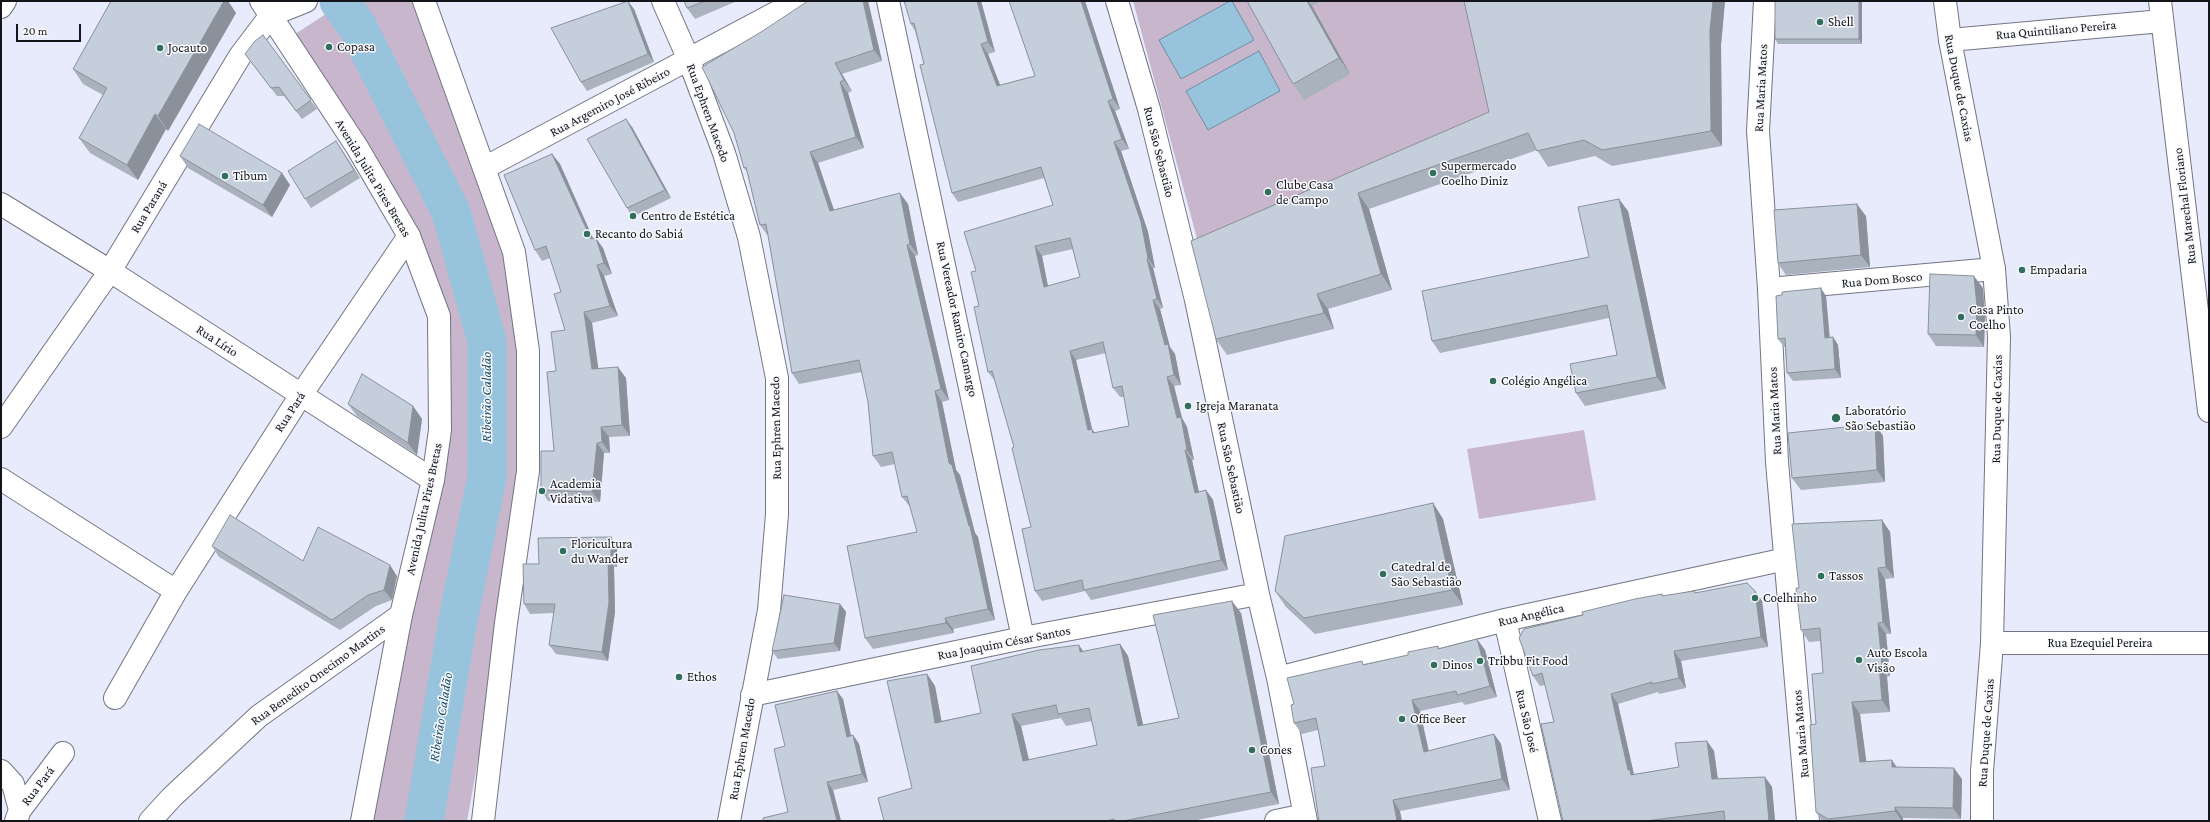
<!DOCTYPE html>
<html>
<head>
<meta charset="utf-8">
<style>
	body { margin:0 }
	#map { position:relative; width:2210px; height:822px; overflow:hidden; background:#e8ebfb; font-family:"Crimson Pro",serif }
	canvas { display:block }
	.frame { position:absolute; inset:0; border:2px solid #14151a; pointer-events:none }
	.scale { position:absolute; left:16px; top:24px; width:65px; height:18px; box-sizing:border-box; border:2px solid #14151a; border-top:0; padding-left:5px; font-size:12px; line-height:14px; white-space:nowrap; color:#14151a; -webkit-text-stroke:3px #f8f9fc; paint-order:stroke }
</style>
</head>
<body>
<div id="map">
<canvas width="2210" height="822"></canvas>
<div class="frame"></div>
<div class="scale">20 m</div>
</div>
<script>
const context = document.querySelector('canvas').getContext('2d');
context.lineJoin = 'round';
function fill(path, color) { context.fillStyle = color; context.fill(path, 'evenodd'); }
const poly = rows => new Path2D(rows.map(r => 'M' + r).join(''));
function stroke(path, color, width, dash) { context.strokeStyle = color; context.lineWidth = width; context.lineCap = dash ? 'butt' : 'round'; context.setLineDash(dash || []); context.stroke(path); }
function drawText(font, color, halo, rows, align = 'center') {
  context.font = font + ' "Crimson Pro",serif'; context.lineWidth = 3; context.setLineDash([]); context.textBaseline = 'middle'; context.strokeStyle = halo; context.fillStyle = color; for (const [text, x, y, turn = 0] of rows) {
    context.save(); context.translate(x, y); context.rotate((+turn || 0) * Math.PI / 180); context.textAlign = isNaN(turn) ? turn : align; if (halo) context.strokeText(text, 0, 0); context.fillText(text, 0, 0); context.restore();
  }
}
fill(poly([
	[346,1,420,1,511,252,525,470,503,622,467,821,372,821,435,496,441,313,292,36],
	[1133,1,1508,1,1500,128,1202,257],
	[1584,430,1596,500,1479,519,1467,449]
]), '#c8b6cd');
const water = poly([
	[1230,1,1232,1,1254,40,1181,79,1159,40,1230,1],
	[1259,51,1280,91,1208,130,1186,91,1259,51]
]);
fill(water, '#98c3dc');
stroke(water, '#708fa2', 1);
stroke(poly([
	[339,1,357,26,451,212,487,341,487,477,458,620,424,821]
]), '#98c3dc', 39);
const minor = poly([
	[663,1,689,60,724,153,749,237,777,378,777,514,769,610,729,821],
	[888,1,1023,638],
	[1117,1,1149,109,1196,300,1258,594,1278,678,1306,821],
	[2160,1,2209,411],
	[1,7,5,1],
	[1950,40,2162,21],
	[486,167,798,1],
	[1,204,110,271,433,480],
	[1769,289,1994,269],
	[1,427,110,271,240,56,271,15,306,1],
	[1,479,176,591],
	[1505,620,1550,821],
	[1992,643,2209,643],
	[1278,678,1505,620,1786,559],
	[752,695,1023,638,1258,594],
	[115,698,176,591,301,395,409,236],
	[1,771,13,784,20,810],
	[16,821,20,810,63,753],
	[150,821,172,797,259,716,401,615],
	[1276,821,1305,815]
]);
const major = poly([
	[261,1,357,147,409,236,439,316,440,430,433,480,401,615,362,821],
	[424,1,514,252,528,351,528,471,506,623,483,821],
	[1765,1,1758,131,1769,289,1777,462,1808,821],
	[1945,1,1950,40,1994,269,1999,337,1992,643,1982,771,1982,821]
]);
stroke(minor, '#737583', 24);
stroke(major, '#737583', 24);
stroke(minor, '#fff', 22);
stroke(major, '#fff', 22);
fill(poly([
	[111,1,228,1,236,13,168,131,166,129,138,180,90,153,79,138,103,95,83,84,73,69],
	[684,1,737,1,695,19,687,8],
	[868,1,882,61,842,74,852,91,848,93,864,148,818,163,834,210,908,204,918,255,915,256,949,400,942,402,956,470,960,475,975,533,978,537,995,620,953,629,954,633,873,649,865,638,917,532,911,508,902,497,895,464,881,467,873,456,868,402,862,372,799,384,792,373,768,236,760,225,747,172,744,168],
	[981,1,995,52,988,54,1000,85,1035,76,1085,1,1120,109,1115,111,1129,149,1121,151,1148,232,1155,268,1153,268,1163,308,1160,309,1170,347,1175,354,1181,385,1174,386,1182,418,1187,427,1194,460,1192,460,1199,492,1206,490,1213,500,1228,570,1091,600,1085,591,1042,601,1035,591,1031,527,1014,447,995,381,988,372,979,306,976,271,1053,205,1044,178,958,202,952,193,924,64,915,31,911,24],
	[1073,249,1080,277,1048,286,1042,256],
	[1106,353,1113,388,1120,397,1124,397,1129,426,1095,433,1092,429,1076,360],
	[1247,1,1321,1,1312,6,1350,74,1304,100,1293,84],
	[1464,1,1725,1,1721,45,1722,146,1612,166,1595,156,1548,167,1537,150,1369,209,1392,290,1328,309,1334,329,1227,355,1216,339,1191,241,1489,112],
	[1775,1,1862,1,1862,44,1778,44,1775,39],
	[634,9,654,62,587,91,581,82],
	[263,35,317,109,302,119,284,96,277,96,245,54],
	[632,127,671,198,632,217,627,208],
	[336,141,360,178,311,208,305,199],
	[552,154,560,164,593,238,603,248,612,274,604,276,618,316,592,323,598,369,626,378,630,436,609,437,610,453,604,453,600,502,548,501,541,490,554,451,556,371,565,330,561,292,550,258,542,261,535,250],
	[180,156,282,173,290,185,272,217,188,168],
	[1628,211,1666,389,1585,406,1576,393,1617,355,1609,318,1440,353,1432,341,1589,257],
	[1866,216,1870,267,1786,275,1778,263],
	[1983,288,1985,318,1984,347,1936,346,1928,334],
	[1826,296,1830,337,1833,337,1838,345,1841,378,1793,381,1787,373,1785,347,1784,347,1778,339],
	[348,404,413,406,422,419,417,455,357,416],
	[1875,424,1883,436,1885,482,1801,490,1792,478],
	[1433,503,1443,519,1463,605,1315,634,1286,607,1275,591],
	[1882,520,1890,532,1894,578,1885,579,1891,634,1886,634,1890,676,1887,677,1890,712,1860,714,1866,762,1962,779,1961,819,1903,818,1903,821,1822,821,1816,812,1816,724,1823,673,1820,641,1809,642,1801,630,1799,588],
	[611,537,617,546,617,567,614,567,615,612,608,661,556,654,549,645,554,613,530,614,524,604,539,564],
	[212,546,303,561,397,576,392,600,376,606,340,630,219,557],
	[1694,591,1696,593,1755,591,1762,601,1768,647,1681,661,1686,688,1659,694,1658,692,1618,704,1634,774,1679,767,1707,741,1714,751,1718,779,1765,777,1772,787,1775,821,1563,821,1554,722,1545,685,1540,686,1533,676,1583,615,1662,594,1663,596],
	[840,604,846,612,840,651,778,659,772,651],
	[1241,613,1279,804,1192,821,884,821,912,788,927,674,935,686,941,721,981,713,1083,652,1120,644,1128,656,1143,725,1179,718],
	[1061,718,1066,726,1092,721,1097,745,1029,760,1021,726],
	[1438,646,1440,649,1485,650,1497,697,1465,705,1462,702,1420,711,1429,751,1494,734,1501,744,1510,790,1400,811,1325,766,1318,730,1302,734,1294,723,1294,704,1364,664,1408,655],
	[843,699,851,736,853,735,859,744,868,782,833,790,841,821,763,821,788,812]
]), '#a9b2bd');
fill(poly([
	[224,1,228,1,236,13,168,131,158,116],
	[628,1,634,9,654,62,648,54],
	[863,1,868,1,882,61,874,50],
	[977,1,981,1,995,52,988,42],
	[1081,1,1085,1,1120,109,1113,99],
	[1307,1,1308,1,1312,6,1350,74,1339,58],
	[1713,1,1725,1,1721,45,1722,146,1711,131,1710,30],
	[1859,1,1862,1,1862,44,1859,39],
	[981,44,988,54,1004,95,997,86],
	[835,63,842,74,852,91,844,80],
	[840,82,848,93,864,148,856,137],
	[1108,101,1115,111,1129,149,1122,139],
	[155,114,166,129,138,180,127,165],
	[626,119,632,127,671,198,665,190],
	[336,141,342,150,360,178,354,170],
	[1114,142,1121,151,1148,232,1155,268,1148,258],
	[810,152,818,163,838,222,830,211],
	[552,154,560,164,598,250,591,239],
	[282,173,290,185,272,217,263,205],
	[900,193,908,204,918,255,910,244],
	[1358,193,1369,209,1392,290,1381,274],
	[1619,199,1628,211,1666,389,1657,377],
	[1857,204,1866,216,1870,267,1861,255],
	[596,238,603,248,612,274,604,263],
	[907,245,915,256,949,400,941,389],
	[1035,246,1042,256,1050,297,1044,287],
	[1147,259,1153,268,1163,308,1157,299],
	[597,265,604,276,618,316,610,306],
	[1974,276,1983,288,1985,318,1984,347,1976,335],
	[1821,288,1826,296,1830,346,1825,338],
	[1317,294,1328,309,1334,329,1324,313],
	[1153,300,1160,309,1170,347,1175,354,1181,385,1174,375],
	[584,312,592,323,600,380,592,369],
	[1833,337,1838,345,1841,378,1835,369],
	[1070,351,1076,360,1093,433,1092,429,1099,439,1088,430],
	[618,367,626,378,630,436,622,425],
	[1167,377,1174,386,1182,418,1187,427,1194,460,1187,450,1177,418],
	[935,391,942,402,956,470,960,475,975,533,978,537,995,620,988,609,969,526,949,463],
	[413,406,422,419,417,455,408,443],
	[1875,424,1883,436,1885,482,1877,470],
	[601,427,609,437,610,453,602,442],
	[597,443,604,453,600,502,592,492],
	[1185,450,1192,460,1201,502,1195,493],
	[1206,490,1213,500,1228,570,1221,560],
	[1433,503,1443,519,1463,605,1452,590],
	[1882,520,1890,532,1894,578,1886,567],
	[611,537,617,546,617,567,611,558],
	[608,558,614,567,615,612,608,661,602,652],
	[390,565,397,576,392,600,384,590],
	[1878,568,1885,579,1891,634,1883,622],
	[1755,591,1762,601,1768,647,1761,637],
	[1232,601,1241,613,1279,804,1271,792],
	[840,604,846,612,840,651,834,643],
	[945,618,953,629,954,633,946,623],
	[1878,623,1886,634,1890,676,1882,665],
	[1477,639,1485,650,1497,697,1490,686],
	[1120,644,1128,656,1146,738,1138,726],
	[1079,645,1087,657,1080,652],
	[1674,651,1681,661,1686,688,1679,678],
	[1879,665,1887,677,1890,712,1882,700],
	[927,674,935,686,944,734,935,723],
	[837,691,843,699,853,745,847,737],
	[1611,694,1618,704,1634,775,1638,785,1628,770],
	[1412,700,1420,711,1431,763,1424,752],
	[1852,702,1860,714,1868,774,1860,762],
	[1012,714,1021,726,1032,773,1023,761],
	[1494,734,1501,744,1510,790,1502,779],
	[853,735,859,744,868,782,862,774],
	[1707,741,1714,751,1719,789,1712,779],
	[1892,760,1900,772,1892,767],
	[1954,768,1962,779,1961,819,1953,808],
	[1765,777,1772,787,1775,821,1769,821],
	[827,782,833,790,841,821,837,821],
	[1393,800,1400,811,1402,821,1397,821],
	[1895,807,1903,818,1903,821,1902,821,1895,811]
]), '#8a919a');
const building = poly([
	[111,1,224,1,158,116,155,114,127,165,79,138,107,88,73,69,111,1],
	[628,1,648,54,581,82,551,28,628,1],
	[684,1,705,1,687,8,684,1],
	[808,1,863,1,874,50,835,63,844,80,840,82,856,137,810,152,830,211,900,193,910,244,907,245,941,389,935,391,949,463,952,465,969,526,970,526,988,609,945,618,946,623,865,638,847,546,917,532,907,496,902,497,892,452,873,456,868,402,859,360,792,373,766,224,760,225,746,167,744,168,734,133,702,67,761,32,808,1],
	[904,1,977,1,988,42,981,44,997,86,1035,76,1009,1,1081,1,1113,99,1108,101,1122,139,1114,142,1141,222,1148,258,1147,259,1157,299,1153,300,1165,345,1168,344,1174,375,1167,377,1177,418,1181,417,1187,450,1185,450,1195,493,1206,490,1221,560,1084,590,1082,580,1035,591,1022,529,1031,527,1012,448,1014,447,992,371,988,372,974,307,979,306,971,272,976,271,964,232,1053,205,1041,167,952,193,920,65,924,64,914,23,911,24,904,1],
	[1070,238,1080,277,1044,287,1035,246,1070,238],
	[1103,342,1113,388,1122,386,1129,426,1093,433,1092,429,1088,430,1070,351,1103,342],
	[1247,1,1307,1,1339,58,1293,84,1247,1],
	[1464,1,1713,1,1710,30,1711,131,1602,150,1584,140,1537,151,1528,133,1358,193,1381,274,1317,294,1324,313,1216,339,1191,241,1489,112,1464,1],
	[1775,1,1859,1,1859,39,1775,39,1775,1],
	[263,35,311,100,296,111,279,87,271,88,245,54,255,41,263,35],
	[626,119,665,190,627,208,587,139,626,119],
	[199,124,282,173,263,205,180,156,199,124],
	[336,141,354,170,305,199,288,171,336,141],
	[552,154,591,239,596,238,604,263,597,265,610,306,584,312,592,369,618,367,622,425,601,427,602,442,597,443,592,492,541,490,541,451,554,451,547,372,556,371,551,332,565,330,554,294,561,292,546,246,535,250,504,175,552,154],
	[1619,199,1657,377,1576,393,1570,364,1617,355,1607,305,1432,341,1422,291,1589,257,1578,207,1619,199],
	[1857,204,1861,255,1778,263,1774,210,1857,204],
	[1930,274,1974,276,1977,306,1976,335,1928,334,1930,274],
	[1821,288,1825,338,1833,337,1835,369,1787,373,1785,338,1778,339,1776,296,1782,295,1782,292,1821,288],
	[362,374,413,406,408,443,348,404,362,374],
	[1875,424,1877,470,1792,478,1788,433,1875,424],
	[1433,503,1452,590,1304,618,1275,591,1285,536,1433,503],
	[230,515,303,561,318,527,390,565,384,590,368,595,332,620,212,546,230,515],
	[1882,520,1886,567,1878,568,1883,622,1878,623,1882,665,1879,665,1882,700,1852,702,1860,762,1892,760,1892,767,1954,768,1953,808,1895,807,1895,811,1828,819,1816,812,1810,725,1816,724,1812,674,1823,673,1820,628,1801,630,1796,588,1799,588,1792,524,1882,520],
	[611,537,611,558,608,558,609,602,602,652,549,645,555,604,524,604,523,564,539,564,538,538,611,537],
	[1747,583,1755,591,1761,637,1674,651,1679,678,1652,684,1652,682,1611,694,1628,770,1630,770,1631,775,1679,767,1675,743,1707,741,1712,779,1765,777,1769,821,1725,821,1724,811,1645,821,1563,821,1541,724,1554,722,1542,673,1533,676,1519,638,1524,629,1583,615,1582,612,1635,599,1662,594,1662,596,1694,591,1695,593,1747,583],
	[784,595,840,604,834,643,772,651,784,595],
	[1232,601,1271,792,1123,821,1115,821,1114,819,1106,821,884,821,878,798,912,788,887,681,927,674,935,723,981,713,971,666,1039,650,1079,645,1080,652,1120,644,1138,726,1179,718,1153,615,1232,601],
	[1056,705,1058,714,1089,708,1097,745,1023,761,1012,714,1056,705],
	[1477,639,1490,686,1457,695,1456,691,1412,700,1424,752,1494,734,1502,779,1393,800,1397,821,1319,821,1311,768,1325,766,1316,718,1294,723,1291,705,1294,704,1287,678,1362,661,1363,665,1408,655,1408,652,1438,646,1438,649,1477,639],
	[837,691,847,737,853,735,862,774,827,782,837,821,763,821,763,818,788,812,774,749,785,746,775,705,837,691]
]);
fill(building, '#c5cfdc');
stroke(building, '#8a919a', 1);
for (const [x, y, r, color] of [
	[1820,22,4,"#316f5c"],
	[329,47,4,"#316f5c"],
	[160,48,4,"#316f5c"],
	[1433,173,4,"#316f5c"],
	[225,176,4,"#316f5c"],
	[1268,192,4,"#316f5c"],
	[633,216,4,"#316f5c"],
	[587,234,4,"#316f5c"],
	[2022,270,4,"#316f5c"],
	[1961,317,4,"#316f5c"],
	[1493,381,4,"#316f5c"],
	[1188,406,4,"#316f5c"],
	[1836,418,5,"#316f5c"],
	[542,491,4,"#316f5c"],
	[563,551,4,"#316f5c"],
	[1383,574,4,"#316f5c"],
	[1821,576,4,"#316f5c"],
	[1755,598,4,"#316f5c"],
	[1859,660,4,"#316f5c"],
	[1480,661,4,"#316f5c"],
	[1434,665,4,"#316f5c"],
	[679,677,4,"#316f5c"],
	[1402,719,4,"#316f5c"],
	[1252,750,4,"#316f5c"]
]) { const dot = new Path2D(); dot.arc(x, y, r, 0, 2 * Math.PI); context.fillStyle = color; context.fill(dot); stroke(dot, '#f8f9fc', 1.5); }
drawText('13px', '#14151a', '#f8f9fc', [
	["Shell",1828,22],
	["Copasa",337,47],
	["Jocauto",168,48],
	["Supermercado",1441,166],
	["Coelho Diniz",1441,181],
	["Tibum",233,176],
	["Clube Casa",1276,185],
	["de Campo",1276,200],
	["Centro de Estética",641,216],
	["Recanto do Sabiá",595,234],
	["Empadaria",2030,270],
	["Casa Pinto",1969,310],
	["Coelho",1969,325],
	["Colégio Angélica",1501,381],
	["Igreja Maranata",1196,406],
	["Laboratório",1845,411],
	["São Sebastião",1845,426],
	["Academia",550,484],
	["Vidativa",550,499],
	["Floricultura",571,544],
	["du Wander",571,559],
	["Catedral de",1391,567],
	["São Sebastião",1391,582],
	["Tassos",1829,576],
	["Coelhinho",1763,598],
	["Auto Escola",1867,653],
	["Visão",1867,668],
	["Tribbu Fit Food",1488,661],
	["Dinos",1442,665],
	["Ethos",687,677],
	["Office Beer",1410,719],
	["Cones",1260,750]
], 'left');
drawText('13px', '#14151a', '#f8f9fc', [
	["Rua Quintiliano Pereira",2056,30,-5],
	["Rua Maria Matos",1761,88,-87],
	["Rua Duque de Caxias",1959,88,79],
	["Rua Argemiro José Ribeiro",610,102,-28],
	["Rua Ephren Macedo",708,113,70],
	["Rua São Sebastião",1159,152,76],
	["Avenida Julita Pires Bretas",373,178,59],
	["Rua Marechal Floriano",2185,206,-97],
	["Rua Paraná",149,207,-59],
	["Rua Dom Bosco",1882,280,-5],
	["Rua Vereador Ramiro Camargo",957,319,78],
	["Rua Lírio",217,341,33],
	["Rua Duque de Caxias",1997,409,-89],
	["Rua Maria Matos",1775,411,-93],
	["Rua Pará",290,412,-57],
	["Rua Ephren Macedo",776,428,-91],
	["Rua São Sebastião",1231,468,78],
	["Avenida Julita Pires Bretas",424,509,-78],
	["Rua Angélica",1531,615,-13],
	["Rua Joaquim César Santos",1004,643,-11],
	["Rua Ezequiel Pereira",2100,643],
	["Rua Benedito Onecimo Martins",318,675,-36],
	["Rua São José",1527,721,77],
	["Rua Duque de Caxias",1986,733,-86],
	["Rua Maria Matos",1801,734,-95],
	["Rua Ephren Macedo",742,749,-80],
	["Rua Pará",38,786,-53]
]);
drawText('italic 14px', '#1a4e69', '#f8f9fc', [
	["Ribeirão Caladão",487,397,-90],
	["Ribeirão Caladão",441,717,-81]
]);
</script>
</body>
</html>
